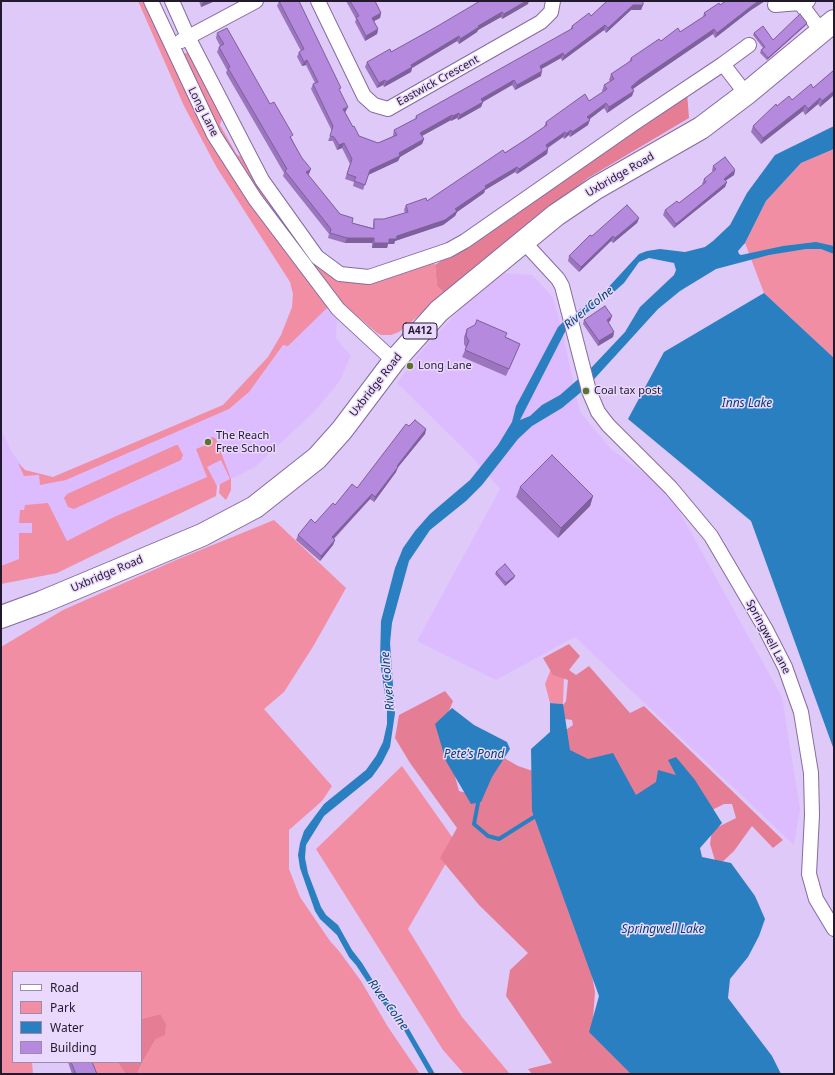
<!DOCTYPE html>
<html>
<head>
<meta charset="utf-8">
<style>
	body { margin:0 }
	#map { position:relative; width:835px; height:1075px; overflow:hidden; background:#dfc9f8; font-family:"Noto Sans",sans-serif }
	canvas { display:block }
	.frame { position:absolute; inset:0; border:2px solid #23192e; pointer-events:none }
	.legend { position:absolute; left:12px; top:971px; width:130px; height:92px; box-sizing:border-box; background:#ead9fd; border:1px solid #9a8caa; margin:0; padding:5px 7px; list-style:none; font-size:12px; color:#23192e }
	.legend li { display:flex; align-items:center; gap:8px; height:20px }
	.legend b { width:20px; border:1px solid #9a8caa }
</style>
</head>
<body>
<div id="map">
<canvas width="835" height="1075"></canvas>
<div class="frame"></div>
<ul class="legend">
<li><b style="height:5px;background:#fff"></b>Road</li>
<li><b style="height:11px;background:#f28ea4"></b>Park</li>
<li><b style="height:11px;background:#2a7fc1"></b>Water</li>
<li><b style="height:11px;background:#b489de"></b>Building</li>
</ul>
</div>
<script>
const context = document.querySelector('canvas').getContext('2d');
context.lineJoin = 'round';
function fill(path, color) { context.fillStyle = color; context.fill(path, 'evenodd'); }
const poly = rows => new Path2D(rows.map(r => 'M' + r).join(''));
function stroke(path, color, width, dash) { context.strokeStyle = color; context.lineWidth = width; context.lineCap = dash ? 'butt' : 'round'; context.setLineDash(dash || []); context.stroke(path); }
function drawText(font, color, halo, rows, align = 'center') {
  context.font = font + ' "Noto Sans",sans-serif'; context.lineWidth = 3; context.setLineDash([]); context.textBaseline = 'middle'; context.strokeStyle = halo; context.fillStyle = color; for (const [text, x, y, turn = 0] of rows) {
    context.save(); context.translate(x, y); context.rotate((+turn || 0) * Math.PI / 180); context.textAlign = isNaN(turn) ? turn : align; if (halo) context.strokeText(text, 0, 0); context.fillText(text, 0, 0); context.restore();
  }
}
fill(poly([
	[505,273,532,275,552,296,559,318,580,412,611,449,668,491,782,697,800,809,794,845,575,637,496,680,417,641,500,489,473,458,397,383,419,354,475,293],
	[323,299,341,320,337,320,336,338,351,356,339,382,315,411,255,467,217,486,216,496,57,573,1,584,1,430,13,454,25,470,53,477,223,405,268,357,281,335]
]), '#dcbcfe');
fill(poly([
	[138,1,146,1,199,116,328,307,288,346,283,345,249,392,229,409,66,480,40,485,39,475,24,476,18,463,25,470,53,477,223,405,268,357,281,335,292,307,293,294,290,282,217,168,184,106],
	[185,53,188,53,222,118,220,125,237,155,241,156,243,159,264,196,321,268,343,280,433,261,435,265,437,286,445,294,399,332,391,335,381,335,377,333,342,303,238,169,183,55],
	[834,149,834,358,764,293,745,243,766,201,801,163],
	[213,437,216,439,231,479,231,490,226,500,219,493,220,484,230,479,221,460,207,467,217,486,216,496,57,573,1,584,1,566,19,559,19,533,32,533,32,523,19,523,20,510,24,510,25,505,48,503,67,541,114,517,207,477,196,449,211,443,209,438],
	[176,445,178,445,183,455,181,460,74,509,68,507,64,498,67,494],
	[274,520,346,588,314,645,284,692,264,709,332,786,322,801,289,830,289,869,300,897,330,941,339,951,361,981,388,1027,420,1074,137,1074,143,1061,156,1039,160,1014,141,1019,141,972,13,972,13,1062,32,1062,33,1074,1,1074,1,647,63,610,176,560],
	[551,669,564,673,563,704,550,703,545,684],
	[402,766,457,844,408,929,462,1017,510,1074,464,1074,443,1050,316,849],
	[88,1062,138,1062,136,1074,86,1074]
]), '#f28ea4');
fill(poly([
	[687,92,689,118,588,178,445,294,437,286,435,265],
	[569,644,580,656,569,670,576,675,589,666,630,713,644,706,783,840,773,848,752,826,734,851,717,867,710,844,712,830,736,818,732,804,724,804,710,811,635,800,570,756,560,734,573,725,572,720,565,719,559,711,566,701,568,680,553,675,543,658],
	[445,691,453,701,442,728,459,791,478,796,499,755,518,766,536,772,589,958,595,992,592,1032,636,1074,532,1074,528,1069,552,1063,506,996,510,970,528,953,479,905,440,858,457,828,410,763,395,738,399,715],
	[160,1014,166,1024,165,1035,156,1039,143,1061,137,1074,126,1074,118,1062,141,1062,141,1019]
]), '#e57e95');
fill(poly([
	[834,126,834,149,801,163,766,201,745,243,738,251,739,254,741,255,783,246,816,242,834,246,834,254,821,249,806,249,769,255,716,269,680,291,658,309,586,388,562,408,532,426,518,439,482,485,466,501,430,530,409,561,392,623,390,643,395,713,390,747,382,763,372,777,324,816,306,845,305,858,308,873,321,907,326,915,338,925,352,950,362,963,380,992,406,1024,435,1074,429,1074,401,1025,376,995,356,965,349,957,337,935,320,919,315,911,300,868,298,855,300,843,304,831,315,816,324,804,366,770,376,756,383,742,387,724,387,710,380,661,381,621,395,568,403,548,415,531,430,514,470,480,498,445,512,422,516,406,523,393,558,327,564,321,604,292,639,254,647,251,660,249,685,252,705,247,713,241,730,225,747,193,775,155],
	[649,258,674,263,676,270,674,275,640,307,625,332,592,367,560,395,542,405,530,416,520,420,567,328,615,291,624,283,639,262],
	[764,293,834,358,834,750,751,521,628,419,664,352],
	[550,703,563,704,570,750,588,759,613,753,636,795,656,782,658,770,676,775,668,760,676,757,695,780,722,823,700,848,702,857,731,863,755,896,765,919,759,936,748,957,730,979,728,998,772,1056,781,1074,631,1074,589,1032,599,996,532,811,531,749,550,732],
	[452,708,474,725,507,742,510,749,492,777,481,802,471,804,446,761,435,724]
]), '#2a7fc1');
stroke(poly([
	[478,803,474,824,488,836,499,839,534,817]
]), '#2a7fc1', 4);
const minor = poly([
	[151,1,214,135,255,199,338,309,394,361],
	[172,1,188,37,262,180,317,257,340,274,369,277,449,250,465,241,633,124,723,64,746,94],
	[318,1,364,96,374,105,388,109,541,22,551,12,553,1],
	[808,1,800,3,821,31],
	[775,5,800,3],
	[181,41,256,1],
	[723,64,749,45],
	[523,241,558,279,562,286,589,391,598,412,608,425,671,488,711,536,765,628,785,667,801,712,811,773,812,815,809,874,816,899,834,929]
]);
const primary = poly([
	[1,617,42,602,202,535,255,507,317,458,342,430,394,361,439,311,556,215,596,188,701,128,746,94,834,21]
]);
stroke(minor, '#856ba0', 16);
stroke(primary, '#856ba0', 24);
stroke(minor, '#fff', 14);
stroke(primary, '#fff', 22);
fill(poly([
	[199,1,215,1,201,7],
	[279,1,340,91,346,111,345,112,353,127,359,136,378,143,393,136,393,135,394,130,415,119,416,116,570,30,572,26,591,16,605,3,605,1,643,1,643,5,641,10,631,10,606,33,604,30,562,61,561,58,541,69,541,76,515,90,512,85,483,102,481,107,458,120,457,118,451,121,451,120,422,136,424,139,422,144,400,157,398,161,368,175,363,190,353,186,354,182,345,179,350,164,342,148,337,150,333,141,328,141,332,131,311,89,313,84,315,83,306,65,302,66,297,57,299,52,301,51,277,6],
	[346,1,375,1,381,13,380,18,374,21,378,29,377,34,365,41,355,22,356,19],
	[726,1,765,1,751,10,715,38,713,34,637,86,633,89,632,96,607,113,604,108,589,119,588,125,570,137,569,135,564,139,563,137,548,148,548,149,547,154,517,174,515,172,485,190,484,193,457,212,455,216,443,225,395,241,394,244,388,244,387,248,372,248,372,243,345,243,328,238,329,234,283,176,284,173,226,73,227,70,217,52,219,47,220,46,216,38,217,33,270,104,292,139,309,174,308,175,340,214,352,223,373,228,373,224,374,219,384,219,405,213,404,210,406,205,427,201,525,140,544,127,546,122,589,101,603,92,602,91,604,85,610,81,609,80,611,74,629,62,631,58,661,41,680,32,703,17,704,13,720,5],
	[528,4,502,19,501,17,478,30,477,32,459,44,457,41,412,68,411,72,384,87,383,85,377,88,365,67,367,62,391,52,436,27],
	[806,25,767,60,760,53,761,50,763,48,753,35,754,33,773,40],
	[834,70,834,95,820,107,818,104,805,115,803,111,761,144,751,132,753,126,777,106,792,100,813,88],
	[713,166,735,170,734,175,725,181,727,182,725,187,674,228,663,215,665,210,679,203,703,184,702,184,704,179,713,172,712,170],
	[639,218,637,223,613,243,611,241,579,272,568,261,569,256,592,236],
	[612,316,610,321,608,322,614,332,613,337,598,346,583,324,584,320],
	[467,329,506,337,520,344,506,376,462,357,466,348,464,344,464,337],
	[426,429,425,434,398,467,396,472,374,502,370,499,334,539,335,540,333,545,320,561,296,540,298,535,315,523,335,505,357,488],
	[520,487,593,496,590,506,558,538,516,497],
	[496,572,514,578,505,586,495,574],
	[68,1062,92,1062,97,1074,72,1074]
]), '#9b76bf');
fill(poly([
	[206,1,215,1,201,7,203,2],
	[526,1,529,1,528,4,502,19,504,14],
	[759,1,765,1,751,10,715,38,717,33,753,5],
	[633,5,643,5,641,10,631,10,606,33,608,28],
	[502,12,501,17,478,30,477,32,459,44,460,39,478,26],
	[381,13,380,18,370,23,372,18],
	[807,23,806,25,767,60,768,58],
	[605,25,604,30,562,61,564,56],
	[378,29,377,34,365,41,366,36],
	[714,29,713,34,637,86,629,92,631,87,639,80],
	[459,36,457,41,412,68,411,72,384,87,386,82,411,65],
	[563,53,561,58,538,71,540,66],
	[307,60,306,65,302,66,304,62],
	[542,71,541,76,515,90,517,85],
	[385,80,383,85,377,88,379,83],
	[514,80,512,85,479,104,481,99],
	[634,91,632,96,607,113,609,107],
	[834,91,834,95,820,107,822,101],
	[820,98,818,104,805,115,808,109],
	[483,102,481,107,458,120,460,115],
	[606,103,604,108,586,122,587,117],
	[805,105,803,111,761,144,763,138],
	[348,107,346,111,342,114,343,109],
	[459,113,457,118,451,121,453,116],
	[452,115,451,120,418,138,420,133],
	[590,120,588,125,570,137,572,132],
	[571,130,569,135,564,139,566,134],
	[565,132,563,137,544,150,546,145],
	[424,139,422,144,400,157,398,161,368,175,370,170],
	[344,143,342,148,337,150,339,145],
	[548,149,547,154,517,174,519,169],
	[517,167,515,172,485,190,484,193,457,212,455,216,443,225,395,241,394,244,388,244,387,248,372,248,374,243,397,236,455,209,485,186],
	[311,169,309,174,305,178,306,172],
	[735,170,734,175,722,183,724,179],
	[727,182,725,187,674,228,676,224],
	[639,218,637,223,613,243,615,238],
	[613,236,611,241,579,272,581,267],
	[347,238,374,238,372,243,345,243],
	[612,316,610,321,605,325,607,320],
	[614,332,613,337,598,346,599,341],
	[426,429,425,434,395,471,397,466],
	[398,467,396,472,374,502,375,497],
	[372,494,370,499,330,542,332,537],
	[593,496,590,506,558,538,561,528],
	[335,540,333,545,320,561,321,556],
	[515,576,514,578,505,586,506,583]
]), '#7e609b');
const building = poly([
	[279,1,299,1,341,88,339,89,348,107,343,109,353,127,354,126,359,136,378,143,397,135,394,130,417,118,416,116,573,28,572,26,589,13,591,16,607,1,643,1,643,5,633,5,608,28,605,25,564,56,563,53,540,66,542,71,517,85,514,80,481,99,483,102,460,115,459,113,453,116,452,115,420,133,424,139,399,153,400,156,370,170,365,185,354,181,356,177,347,174,352,159,344,143,339,145,334,137,330,136,333,126,313,84,318,82,307,60,304,62,299,52,304,49,279,1],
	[350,1,375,1,381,13,372,18,378,29,366,36,356,17,359,16,350,1],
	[480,1,526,1,504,14,502,12,478,26,479,27,460,39,459,36,411,65,412,67,386,82,385,80,379,83,367,62,390,49,391,52,436,27,480,1],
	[726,1,759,1,753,5,717,33,714,29,639,80,631,87,634,91,609,107,606,103,587,117,590,120,572,132,571,130,566,134,565,132,546,145,548,149,519,169,517,167,485,186,486,188,455,209,457,211,445,220,397,236,396,239,389,239,389,243,374,243,374,238,347,238,330,233,331,229,285,171,287,169,228,68,230,67,219,47,224,44,217,33,227,28,270,104,274,102,293,135,290,137,302,158,311,169,306,172,340,214,353,218,352,223,374,229,374,219,384,219,408,212,406,205,426,198,427,201,503,150,505,153,525,140,547,125,546,122,585,94,589,101,607,89,604,85,614,79,611,74,632,60,631,58,659,39,661,41,678,28,680,32,706,15,704,13,719,3,720,5,726,1],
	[800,14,807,23,768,58,761,50,765,47,754,33,763,26,773,40,800,14],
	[834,70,834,91,822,101,820,98,808,109,805,105,763,138,753,126,776,104,777,106,789,96,792,100,811,84,813,88,834,70],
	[725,157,735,170,724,179,727,182,676,224,665,210,677,201,679,203,706,182,704,179,716,169,713,166,725,157],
	[627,205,639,218,615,238,613,236,581,267,569,256,590,235,592,236,627,205],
	[605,306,612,316,607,320,614,332,599,341,584,320,605,306],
	[477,320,507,333,505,337,520,344,509,369,465,350,469,341,466,336,467,329,475,325,477,320],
	[415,420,426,429,397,466,398,467,375,497,372,494,332,537,335,540,321,556,298,535,311,519,315,523,333,503,335,505,352,484,357,488,406,424,409,426,415,420],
	[552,455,593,496,561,528,520,487,552,455],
	[505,564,515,576,506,583,496,572,505,564],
	[71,1062,92,1062,97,1074,76,1074,71,1062]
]);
fill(building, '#b489de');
stroke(building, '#7e609b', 1);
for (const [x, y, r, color] of [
	[410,366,4,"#5a7529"],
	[586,391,4,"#5a7529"],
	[208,442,4,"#5a7529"]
]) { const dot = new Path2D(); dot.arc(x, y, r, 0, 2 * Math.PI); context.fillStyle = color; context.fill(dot); stroke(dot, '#ead9fd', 1.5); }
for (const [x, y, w] of [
	[420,331,34]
]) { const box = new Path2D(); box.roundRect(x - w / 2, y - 8, w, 16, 3); context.fillStyle = '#ead9fd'; context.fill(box); stroke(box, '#23192e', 1); }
drawText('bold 10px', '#23192e', null, [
	["A412",420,331]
]);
drawText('11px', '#23192e', '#ead9fd', [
	["Eastwick Crescent",438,81,-29],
	["Long Lane",203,112,63],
	["Uxbridge Road",620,175,-30],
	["Uxbridge Road",376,385,-52],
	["Uxbridge Road",107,574,-23],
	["Springwell Lane",768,637,62]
]);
drawText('11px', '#23192e', '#ead9fd', [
	["Long Lane",418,366],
	["Coal tax post",594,391],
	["The Reach",216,436],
	["Free School",216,449]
], 'left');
drawText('italic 12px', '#02436f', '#ead9fd', [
	["River Colne",589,308,-39],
	["Inns Lake",747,404],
	["River Colne",388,681,-95],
	["Pete's Pond",474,755],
	["Springwell Lake",663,930],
	["River Colne",388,1005,54]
]);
</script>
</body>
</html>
